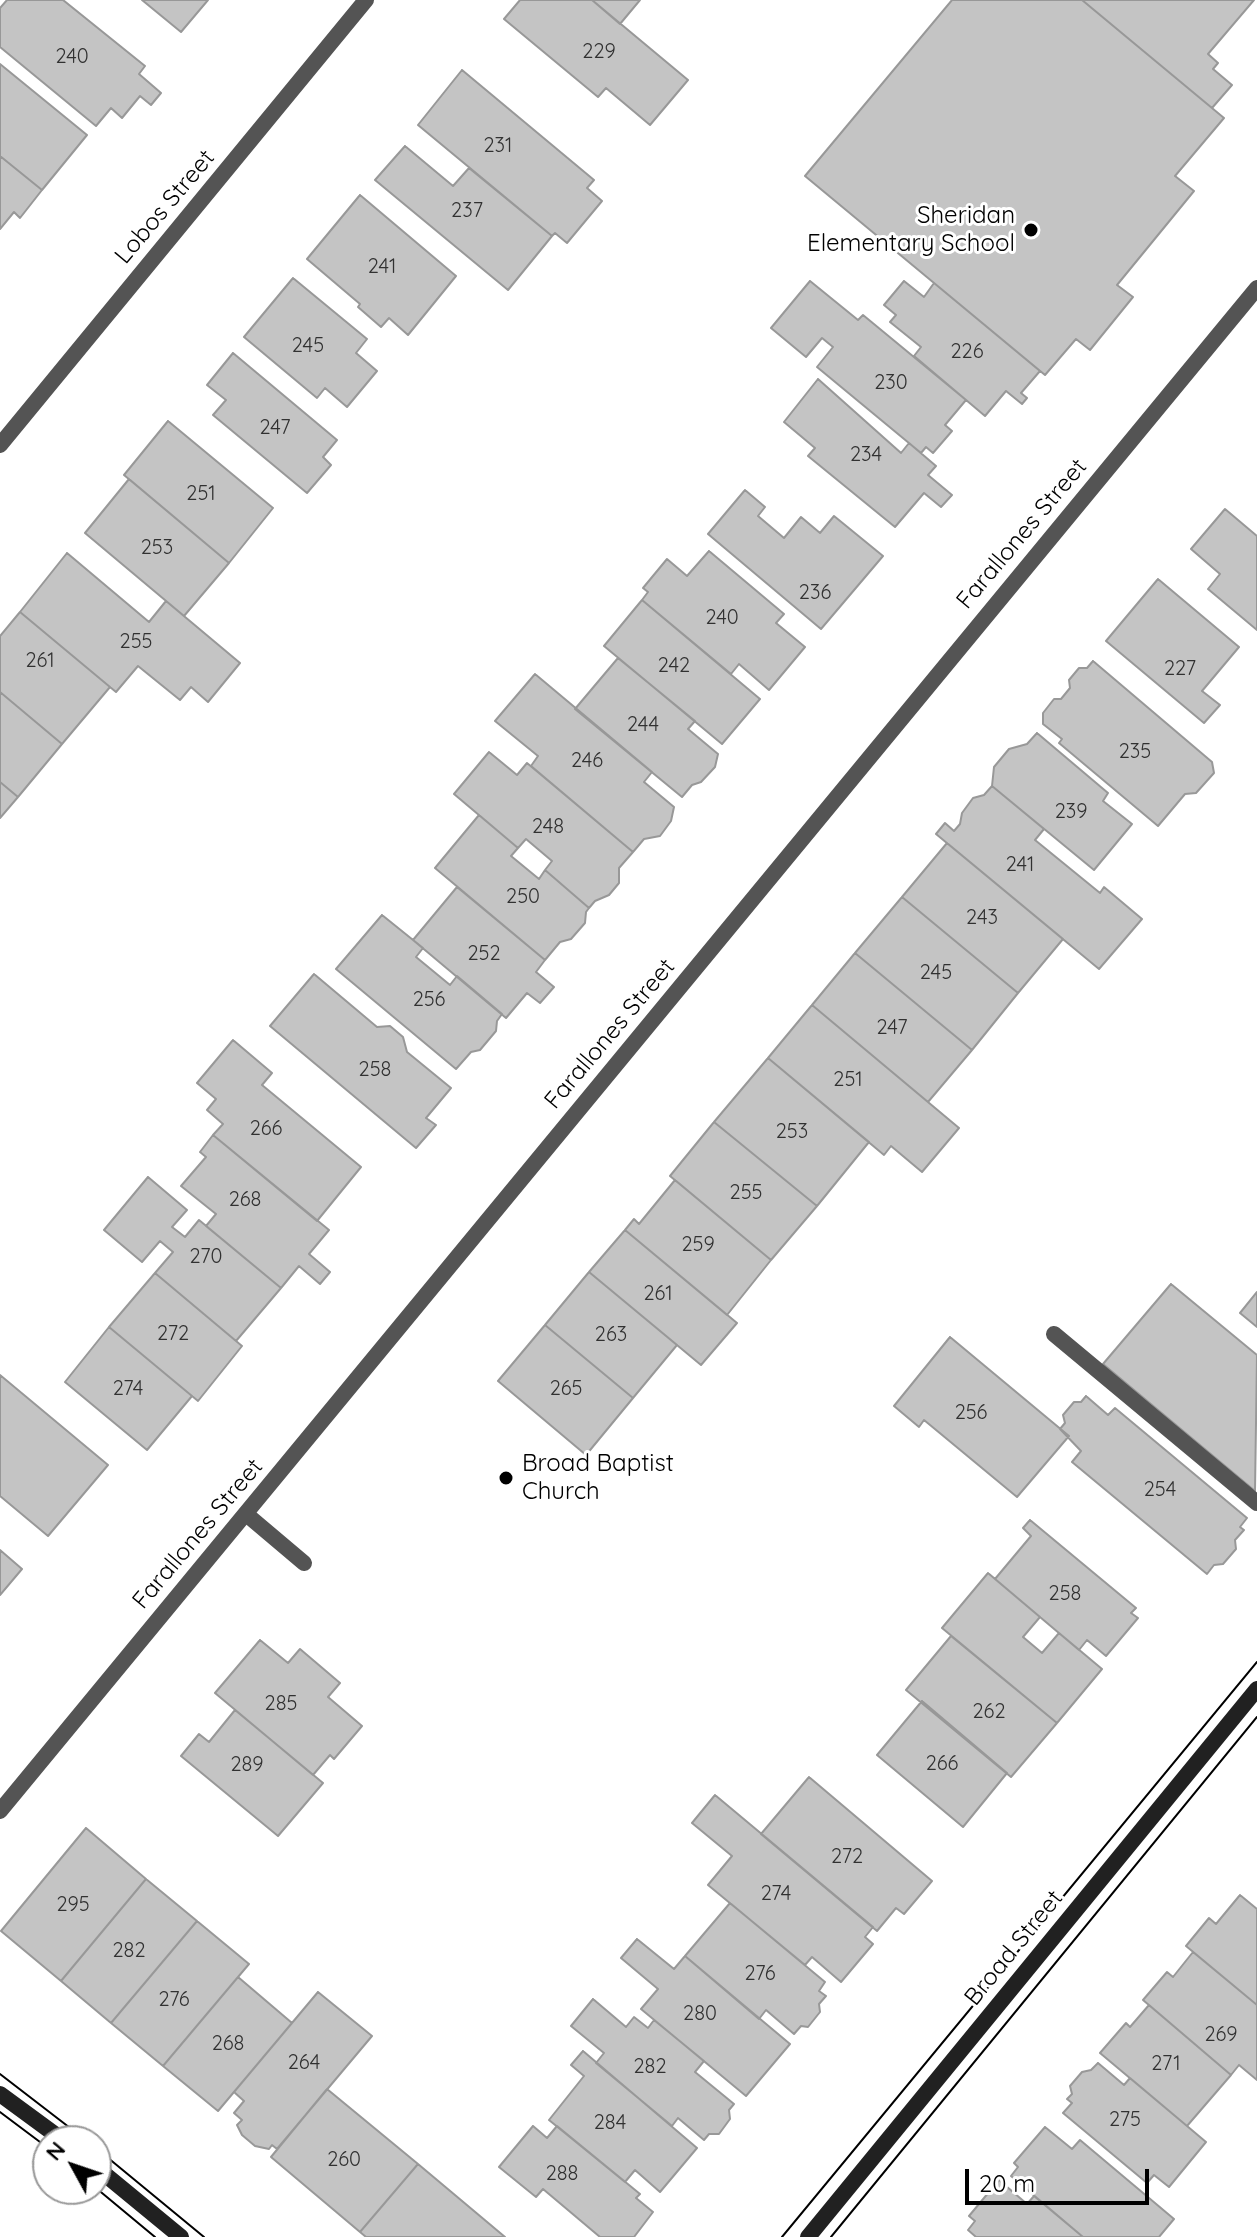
<!DOCTYPE html>
<html>
<head>
<meta charset="utf-8">
<style>
	body { margin:0 }
	#map { position:relative; width:1257px; height:2237px; overflow:hidden; background:#fff; font-family:Quicksand,sans-serif }
	canvas { display:block }
	.north { position:absolute; left:32px; top:2125px; width:80px; height:80px; box-sizing:border-box; background:#fff; border:2px solid #999; border-radius:50%; rotate:310deg; font-size:22px; font-weight:700; line-height:32px; text-align:center; color:#000 }
	.north::after { content:''; display:block; margin:auto; width:28px; height:36px; background:#000; clip-path:polygon(50% 0,100% 100%,50% 72%,0 100%) }
	.scale { position:absolute; left:965px; top:2169px; width:184px; height:36px; box-sizing:border-box; border:4px solid #000; border-top:0; padding-left:10px; font-size:24px; line-height:28px; white-space:nowrap; color:#000; -webkit-text-stroke:6px #fff; paint-order:stroke }
</style>
</head>
<body>
<div id="map">
<canvas width="1257" height="2237"></canvas>
<div class="north">N</div>
<div class="scale">20 m</div>
</div>
<script>
const context = document.querySelector('canvas').getContext('2d');
context.lineJoin = 'round';
function fill(path, color) { context.fillStyle = color; context.fill(path, 'evenodd'); }
const poly = rows => new Path2D(rows.map(r => 'M' + r).join(''));
function stroke(path, color, width, dash) { context.strokeStyle = color; context.lineWidth = width; context.lineCap = dash ? 'butt' : 'round'; context.setLineDash(dash || []); context.stroke(path); }
function drawText(font, color, halo, rows, align = 'center') {
  context.font = font + ' Quicksand,sans-serif'; context.lineWidth = 6; context.setLineDash([]); context.textBaseline = 'middle'; context.strokeStyle = halo; context.fillStyle = color; for (const [text, x, y, turn = 0] of rows) {
    context.save(); context.translate(x, y); context.rotate((+turn || 0) * Math.PI / 180); context.textAlign = isNaN(turn) ? turn : align; if (halo) context.strokeText(text, 0, 0); context.fillText(text, 0, 0); context.restore();
  }
}
const building = poly([
	[7,0,63,0,145,66,139,74,161,93,151,105,140,96,122,118,111,108,96,126,0,47,0,8,7,0],
	[142,0,208,0,181,32,142,0],
	[520,0,592,0,688,80,650,125,606,88,598,97,504,19,520,0],
	[592,0,640,0,620,24,592,0],
	[952,0,1082,0,1224,118,1175,176,1194,191,1117,285,1133,297,1090,350,1076,339,1045,375,805,176,952,0],
	[1082,0,1254,0,1208,54,1218,63,1213,69,1232,85,1212,108,1082,0],
	[0,64,87,135,42,190,0,156,0,64],
	[462,70,594,180,587,188,602,201,567,243,555,233,552,236,418,125,462,70],
	[405,146,453,186,469,168,552,236,508,290,375,180,405,146],
	[0,156,42,190,20,218,14,212,0,229,0,156],
	[360,195,456,276,408,335,389,318,381,327,358,307,360,304,307,259,360,195],
	[293,278,367,339,356,353,377,371,347,407,325,388,317,398,244,337,293,278],
	[810,281,858,320,863,315,966,400,945,425,952,431,933,453,926,447,921,453,817,367,833,347,822,338,806,357,771,328,810,281],
	[904,281,924,297,934,283,1040,371,1021,393,1027,398,1022,404,1006,391,985,416,914,356,921,347,890,322,896,315,884,305,904,281],
	[233,353,337,440,323,457,331,465,307,493,213,415,226,400,207,385,233,353],
	[818,379,901,453,909,443,936,466,928,475,952,495,941,507,924,493,895,527,808,456,815,448,784,422,818,379],
	[168,421,273,508,229,563,124,475,168,421],
	[129,479,229,563,184,616,85,533,129,479],
	[745,490,765,507,758,516,784,538,801,517,820,533,834,516,883,556,821,629,708,534,745,490],
	[1225,509,1257,536,1257,630,1208,589,1220,574,1191,549,1225,509],
	[709,551,784,614,776,623,805,647,769,690,739,664,731,674,642,600,648,592,643,588,667,559,687,576,709,551],
	[67,553,149,622,166,601,240,663,208,702,191,687,180,700,138,666,116,692,20,612,67,553],
	[1158,579,1239,647,1202,691,1220,705,1204,723,1106,641,1158,579],
	[642,600,760,699,722,744,604,646,642,600],
	[20,612,110,687,62,744,0,692,0,636,20,612],
	[618,658,695,721,688,729,718,754,715,767,701,782,692,785,682,797,575,709,618,658],
	[1093,661,1212,762,1214,773,1196,793,1185,794,1158,826,1059,743,1062,739,1043,724,1043,713,1054,699,1061,699,1070,688,1069,680,1079,668,1087,668,1093,661],
	[535,674,652,772,644,782,674,807,671,821,660,836,644,839,633,852,531,766,538,756,495,721,535,674],
	[0,692,62,744,18,797,0,782,0,692],
	[1037,733,1108,793,1103,801,1132,824,1094,870,992,786,994,767,1009,749,1027,744,1037,733],
	[489,752,517,775,527,763,633,852,619,868,619,883,609,895,595,901,589,908,545,870,552,861,526,839,518,848,454,794,489,752],
	[0,782,18,797,0,818,0,782],
	[992,786,1044,829,1035,840,1100,893,1104,887,1142,919,1099,969,936,834,945,823,954,831,960,824,962,813,973,798,984,795,992,786],
	[479,815,518,848,511,856,539,879,545,870,589,908,586,912,585,923,571,939,560,942,545,960,435,868,479,815],
	[947,843,1063,939,1018,993,902,897,947,843],
	[457,887,545,960,536,972,554,987,540,1003,527,993,506,1018,413,940,457,887],
	[902,897,1018,993,972,1050,855,953,902,897],
	[382,915,423,948,416,957,450,985,457,976,502,1014,497,1021,496,1031,480,1050,471,1052,456,1069,336,969,382,915],
	[855,953,972,1050,928,1102,812,1005,855,953],
	[314,974,377,1027,390,1026,403,1037,407,1052,451,1088,426,1118,436,1125,416,1148,270,1026,314,974],
	[812,1005,959,1128,922,1172,891,1146,884,1155,768,1058,812,1005],
	[233,1040,272,1073,262,1085,361,1167,317,1221,213,1135,223,1124,207,1110,216,1099,197,1083,233,1040],
	[768,1058,869,1142,817,1206,714,1122,768,1058],
	[714,1122,817,1206,771,1260,670,1176,714,1122],
	[213,1135,329,1230,309,1254,330,1272,320,1284,299,1266,281,1288,206,1226,216,1214,181,1186,206,1157,200,1152,213,1135],
	[148,1177,187,1210,172,1227,185,1237,199,1220,281,1288,236,1341,155,1273,173,1252,160,1241,142,1262,104,1230,148,1177],
	[675,1180,771,1260,727,1315,625,1230,634,1219,639,1224,675,1180],
	[625,1230,737,1323,701,1365,589,1272,625,1230],
	[589,1272,677,1345,633,1398,545,1325,589,1272],
	[155,1273,242,1346,198,1401,109,1327,155,1273],
	[1171,1284,1257,1355,1255,1491,1103,1364,1171,1284],
	[1257,1292,1257,1327,1240,1313,1257,1292],
	[545,1325,633,1398,586,1455,498,1381,545,1325],
	[109,1327,192,1396,147,1450,65,1382,109,1327],
	[950,1337,1069,1436,1017,1497,924,1420,919,1427,894,1406,950,1337],
	[0,1375,108,1465,48,1536,0,1496,0,1375],
	[1086,1396,1108,1415,1115,1408,1247,1518,1240,1527,1244,1530,1235,1540,1236,1549,1223,1564,1214,1565,1207,1574,1072,1462,1081,1451,1060,1429,1065,1423,1063,1415,1074,1402,1081,1402,1086,1396],
	[1030,1520,1136,1608,1131,1613,1138,1618,1106,1656,1087,1640,1079,1650,995,1579,1031,1536,1023,1528,1030,1520],
	[0,1550,22,1569,0,1595,0,1550],
	[988,1573,1040,1617,1023,1637,1042,1653,1059,1633,1102,1669,1057,1723,942,1628,988,1573],
	[951,1636,1057,1723,1011,1777,906,1690,951,1636],
	[260,1640,288,1663,300,1649,340,1683,328,1697,362,1726,334,1759,330,1755,313,1775,215,1693,260,1640],
	[922,1701,1007,1773,963,1827,877,1755,922,1701],
	[235,1710,323,1783,278,1836,181,1756,199,1734,209,1742,235,1710],
	[809,1777,932,1881,904,1914,896,1908,877,1931,761,1834,809,1777],
	[715,1795,873,1927,865,1937,873,1944,841,1982,812,1957,805,1965,708,1885,732,1856,692,1823,715,1795],
	[86,1828,146,1879,61,1981,1,1931,86,1828],
	[146,1879,197,1921,111,2023,61,1981,146,1879],
	[1240,1895,1257,1909,1257,2005,1186,1946,1209,1918,1216,1924,1240,1895],
	[730,1903,825,1982,819,1991,826,1996,819,2004,820,2012,808,2027,801,2026,794,2034,766,2010,759,2019,685,1956,730,1903],
	[197,1921,249,1964,163,2066,111,2023,197,1921],
	[637,1939,674,1969,685,1956,790,2044,746,2096,641,2009,658,1989,621,1958,637,1939],
	[1193,1952,1257,2005,1257,2080,1239,2065,1231,2075,1143,2000,1167,1972,1173,1977,1193,1952],
	[238,1977,292,2023,218,2111,163,2066,238,1977],
	[318,1992,372,2036,277,2149,272,2145,269,2149,255,2146,242,2135,237,2125,242,2120,234,2113,244,2101,234,2092,318,1992],
	[593,1999,626,2027,634,2017,648,2028,654,2020,704,2061,695,2072,734,2104,729,2110,730,2119,719,2134,709,2134,704,2140,678,2118,672,2126,596,2063,604,2053,571,2026,593,1999],
	[1149,2005,1231,2075,1187,2126,1100,2053,1126,2023,1130,2027,1149,2005],
	[583,2051,697,2148,660,2192,635,2170,625,2182,549,2120,584,2076,571,2065,583,2051],
	[1098,2063,1124,2085,1130,2078,1206,2142,1169,2187,1154,2175,1147,2183,1063,2113,1072,2103,1067,2099,1072,2094,1070,2086,1082,2072,1091,2070,1098,2063],
	[327,2089,418,2164,360,2232,271,2157,327,2089],
	[533,2126,547,2138,557,2126,640,2194,636,2198,653,2212,634,2237,600,2237,543,2189,536,2197,499,2167,533,2126],
	[1045,2127,1072,2149,1080,2140,1174,2219,1159,2237,1083,2237,1011,2176,1018,2167,1014,2163,1045,2127],
	[418,2164,505,2237,366,2237,360,2232,418,2164],
	[999,2180,1027,2204,1034,2196,1083,2237,976,2237,968,2230,975,2221,969,2216,999,2180]
]);
fill(building, '#c4c4c4');
stroke(building, '#989898', 2);
stroke(poly([
	[1054,1334,1257,1503],
	[246,1514,304,1563]
]), '#545454', 16);
stroke(poly([
	[0,445,366,0],
	[0,1811,1257,288]
]), '#545454', 16);
stroke(poly([
	[0,2094,64,2141],
	[96,2167,181,2237],
	[808,2237,1257,1689]
]), '#212121', 16);
stroke(poly([
	[0,2074,87,2141],
	[0,2112,48,2148],
	[96,2148,204,2237],
	[96,2188,155,2237],
	[782,2237,1257,1662],
	[831,2237,1257,1717]
]), '#000', 2);
for (const [x, y, r, color] of [
	[1031,230,8,"#000"],
	[506,1478,8,"#000"]
]) { const dot = new Path2D(); dot.arc(x, y, r, 0, 2 * Math.PI); context.fillStyle = color; context.fill(dot); stroke(dot, '#fff', 3); }
drawText('20px', '#313131', null, [
	["229",599,52],
	["240",72,57],
	["231",498,146],
	["237",467,211],
	["241",382,267],
	["245",308,346],
	["226",967,352],
	["230",891,383],
	["247",275,428],
	["234",866,455],
	["251",201,494],
	["253",157,548],
	["236",815,593],
	["240",722,618],
	["255",136,642],
	["261",40,661],
	["242",674,666],
	["227",1180,669],
	["244",643,725],
	["235",1135,752],
	["246",587,761],
	["239",1071,812],
	["248",548,827],
	["241",1020,865],
	["250",523,897],
	["243",982,918],
	["252",484,954],
	["245",936,973],
	["256",429,1000],
	["247",892,1028],
	["258",375,1070],
	["251",848,1080],
	["266",266,1129],
	["253",792,1132],
	["255",746,1193],
	["268",245,1200],
	["259",698,1245],
	["270",206,1257],
	["261",658,1294],
	["272",173,1334],
	["263",611,1335],
	["274",128,1389],
	["265",566,1389],
	["256",971,1413],
	["254",1160,1490],
	["258",1065,1594],
	["285",281,1704],
	["262",989,1712],
	["266",942,1764],
	["289",247,1765],
	["272",847,1857],
	["274",776,1894],
	["295",73,1905],
	["282",129,1951],
	["276",760,1974],
	["276",174,2000],
	["280",700,2014],
	["269",1221,2035],
	["268",228,2044],
	["264",304,2063],
	["271",1166,2064],
	["282",650,2067],
	["275",1125,2120],
	["284",610,2123],
	["260",344,2160],
	["288",562,2174]
]);
drawText('24px', '#000', '#fff', [
	["Lobos Street",165,207,-50],
	["Farallones Street",1022,534,-50],
	["Farallones Street",610,1034,-50],
	["Farallones Street",198,1534,-50],
	["Broad Street",1014,1948,-51]
]);
drawText('24px', '#000', '#fff', [
	["Sheridan",1015,216],
	["Elementary School",1015,244],
	["Broad Baptist",522,1464,"left"],
	["Church",522,1492,"left"]
], 'right');
</script>
</body>
</html>
